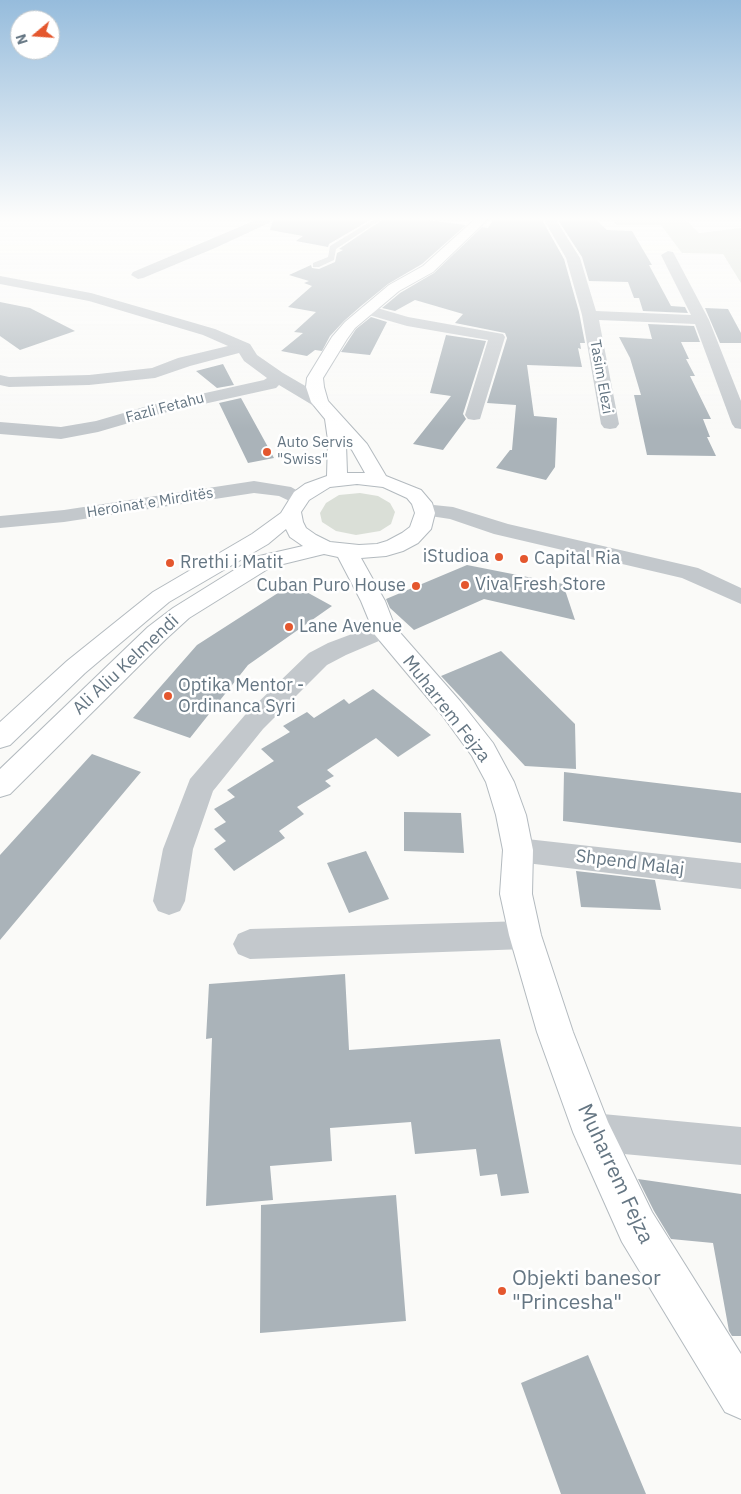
<!DOCTYPE html>
<html>
<head>
<meta charset="utf-8">
<style>
	body { margin:0 }
	#map { position:relative; width:741px; height:1494px; overflow:hidden; background:#fafaf8; font-family:"IBM Plex Sans",sans-serif }
	canvas { display:block }
	.north { position:absolute; left:10px; top:10px; width:50px; height:50px; box-sizing:border-box; background:#fff; border:1px solid #c1c8cd; border-radius:50%; rotate:252deg; font-size:14px; font-weight:700; line-height:20px; text-align:center; color:#657683 }
	.north::after { content:''; display:block; margin:auto; width:18px; height:22px; background:#e4572e; clip-path:polygon(50% 0,100% 100%,50% 72%,0 100%) }
</style>
</head>
<body>
<div id="map">
<canvas width="741" height="1494"></canvas>
<div class="north">N</div>
</div>
<script>
const context = document.querySelector('canvas').getContext('2d');
context.lineJoin = 'round';
function fill(path, color) { context.fillStyle = color; context.fill(path, 'evenodd'); }
const poly = rows => new Path2D(rows.map(r => 'M' + r).join(''));
function stroke(path, color, width, dash) { context.strokeStyle = color; context.lineWidth = width; context.lineCap = dash ? 'butt' : 'round'; context.setLineDash(dash || []); context.stroke(path); }
function drawText(font, color, halo, rows, align = 'center') {
  context.font = font + ' "IBM Plex Sans",sans-serif'; context.lineWidth = 5; context.setLineDash([]); context.textBaseline = 'middle'; context.strokeStyle = halo; context.fillStyle = color; for (const [text, x, y, turn = 0] of rows) {
    context.save(); context.translate(x, y); context.rotate((+turn || 0) * Math.PI / 180); context.textAlign = isNaN(turn) ? turn : align; if (halo) context.strokeText(text, 0, 0); context.fillText(text, 0, 0); context.restore();
  }
}
fill(poly([
	[613,220,686,220,699,233,741,228,741,283,723,254,682,253,661,225,617,225],
	[360,493,378,496,390,503,395,512,391,524,380,531,356,535,336,531,322,522,320,513,326,503,339,495]
]), '#dadfd7');
fill(poly([
	[273,220,370,220,329,244,328,247,296,241,303,236,270,230],
	[382,220,428,220,466,225,422,264,388,284,361,306,344,321,330,336,322,351,315,350,307,356,281,351,303,333,294,332,316,312,288,307,312,286,304,283,309,281,289,275,311,265,312,268,319,269,335,262,337,253,343,250,339,249],
	[493,220,542,220,564,259,579,312,585,343,580,343,581,349,578,348,582,367,527,365,534,416,557,418,555,467,546,480,496,468,510,450,512,450,516,405,487,403,507,338,505,333,455,323,463,314,415,300,395,311,382,308,400,293,434,273,482,227,488,228],
	[558,220,596,220,607,230,632,231,652,265,649,265,671,306,685,307,688,313,643,311,639,298,634,298,628,282,589,281,582,257],
	[0,302,30,308,75,331,20,350,0,336],
	[705,308,728,309,741,333,741,343,720,343],
	[371,317,387,322,370,355,341,352,356,329],
	[648,324,694,326,700,342,681,342,689,359,686,359,695,376,690,376,711,419,703,419,710,437,707,437,716,456,647,455,634,395,641,395,630,358,619,337,652,339],
	[446,335,486,341,463,414,466,419,443,450,413,444,451,396,430,393],
	[223,364,234,385,217,388,196,371],
	[241,398,274,458,248,463,219,403],
	[467,565,563,584,575,620,484,599,414,630,390,608,386,599],
	[292,584,332,606,248,665,190,738,133,718,197,645],
	[501,651,575,724,576,769,525,766,441,676],
	[373,689,431,735,398,757,376,738,327,770,334,776,325,781,331,786,297,807,304,814,279,831,285,838,234,871,214,849,226,841,214,829,226,822,214,809,235,797,227,790,274,761,261,749,290,732,283,726,307,712,314,718,344,699,349,704],
	[92,754,141,772,0,940,0,855],
	[564,772,741,793,741,843,563,821],
	[404,812,461,813,464,853,404,851],
	[366,851,389,899,349,913,327,863],
	[576,871,655,880,661,910,581,907],
	[345,974,349,1050,500,1039,529,1193,501,1196,497,1174,480,1176,476,1149,415,1154,411,1122,330,1128,332,1161,270,1166,273,1200,206,1206,212,1038,206,1039,209,984],
	[638,1179,741,1194,741,1336,732,1336,729,1331,713,1243,671,1239,654,1211],
	[396,1195,406,1321,260,1333,261,1205],
	[588,1355,646,1494,561,1494,521,1383]
]), '#aab3b9');
const secondary = poly([
	[474,220,487,220,433,272,399,291,355,328,347,339,323,378,324,387,328,401,367,444,386,476,421,490,432,503,435,513,431,529,418,543,403,551,386,556,361,558,385,601,395,627,460,701,493,743,514,782,526,815,533,850,532,894,541,935,573,1032,608,1122,652,1212,741,1354,741,1419,725,1412,622,1242,573,1132,537,1032,509,935,500,894,503,850,496,815,486,782,472,756,442,715,375,635,361,601,338,557,324,554,271,567,189,618,166,639,10,794,0,797,0,769,148,627,173,608,255,557,303,546,290,537,286,529,268,544,169,602,85,673,10,745,0,748,0,722,67,661,153,592,252,534,281,513,294,492,305,484,327,476,328,440,325,419,311,402,306,387,307,378,332,337,345,322,389,285,423,266,474,220],
	[346,444,352,450,365,473,347,473,346,444],
	[357,484,383,487,407,498,412,504,415,513,410,527,402,533,387,541,377,544,359,545,330,542,316,535,306,528,303,522,301,512,309,500,330,487,357,484]
]);
stroke(secondary, '#b3babf', 2);
fill(poly([
	[373,220,380,220,336,249,334,260,319,267,313,267,313,263,328,257,330,246,373,220]
]), '#c3c8cc');
fill(poly([
	[256,220,271,220,269,223,215,248,143,278,138,279,131,275,133,272,256,220],
	[544,220,556,220,580,258,596,311,691,315,661,255,668,251,673,252,709,320,741,401,741,429,735,428,732,424,695,324,599,320,619,424,616,428,610,429,604,428,601,424,582,315,566,258,544,220],
	[0,276,91,293,215,329,250,344,257,355,283,373,326,398,329,402,326,406,320,407,314,406,279,385,276,388,163,413,98,432,61,439,0,434,0,422,61,427,96,421,151,405,264,380,267,378,244,361,239,353,190,366,155,378,89,385,9,387,0,385,0,375,9,377,89,375,152,368,178,358,228,346,203,335,89,301,0,284,0,276],
	[367,305,408,317,503,334,505,337,480,419,474,420,468,419,465,415,488,340,407,326,362,313,359,310,362,307,367,305],
	[254,481,291,487,305,495,308,499,305,503,298,505,279,496,254,493,64,522,0,528,0,516,64,510,254,481],
	[424,504,453,507,508,524,698,568,741,588,741,604,682,578,494,534,450,519,417,514,414,510,417,506,424,504],
	[384,622,393,625,396,630,393,635,346,655,327,665,263,729,213,791,193,849,185,901,180,911,169,915,158,911,153,901,163,849,190,779,245,715,309,653,328,643,384,622],
	[518,838,741,863,741,889,518,862,507,859,503,850,507,841,518,838],
	[525,921,537,925,541,935,537,945,525,949,250,959,238,954,233,944,238,934,250,929,525,921],
	[592,1113,741,1127,741,1165,592,1151,578,1146,573,1132,578,1118,592,1113]
]), '#c3c8cc');
fill(secondary, '#fff');
const sky = context.createLinearGradient(0, 0, 0, 429);
sky.addColorStop(0, '#96bcdc');
sky.addColorStop(0.51, '#fdfdfc');
sky.addColorStop(1, '#fdfdfc00');
context.fillStyle = sky;
context.fillRect(0, 0, 741, 429);
for (const [x, y, r, color] of [
	[267,452,5,"#e4572e"],
	[499,557,5,"#e4572e"],
	[524,559,5,"#e4572e"],
	[170,563,5,"#e4572e"],
	[465,585,5,"#e4572e"],
	[416,586,5,"#e4572e"],
	[289,627,5,"#e4572e"],
	[168,696,5,"#e4572e"],
	[502,1291,5,"#e4572e"]
]) { const dot = new Path2D(); dot.arc(x, y, r, 0, 2 * Math.PI); context.fillStyle = color; context.fill(dot); stroke(dot, '#fff', 2); }
drawText('15px', '#657683', '#fff', [
	["Tasim Elezi",601,377,80],
	["Fazli Fetahu",165,408,-15],
	["Heroinat e Mirditës",150,503,-9]
]);
drawText('15px', '#657683', '#fff', [
	["Auto Servis",277,443],
	["\"Swiss\"",277,460]
], 'left');
drawText('18px', '#657683', '#fff', [
	["iStudioa",489,557,"right"],
	["Capital Ria",534,559],
	["Rrethi i Matit",180,563],
	["Viva Fresh Store",475,585],
	["Cuban Puro House",406,586,"right"],
	["Lane Avenue",299,627],
	["Optika Mentor -",178,686],
	["Ordinanca Syri",178,707]
], 'left');
drawText('18px', '#657683', '#fff', [
	["Ali Aliu Kelmendi",126,665,-43],
	["Muharrem Fejza",446,709,52],
	["Shpend Malaj",630,863,7]
]);
drawText('21px', '#657683', '#fff', [
	["Muharrem Fejza",615,1174,65]
]);
drawText('21px', '#657683', '#fff', [
	["Objekti banesor",512,1279],
	["\"Princesha\"",512,1303]
], 'left');
</script>
</body>
</html>
